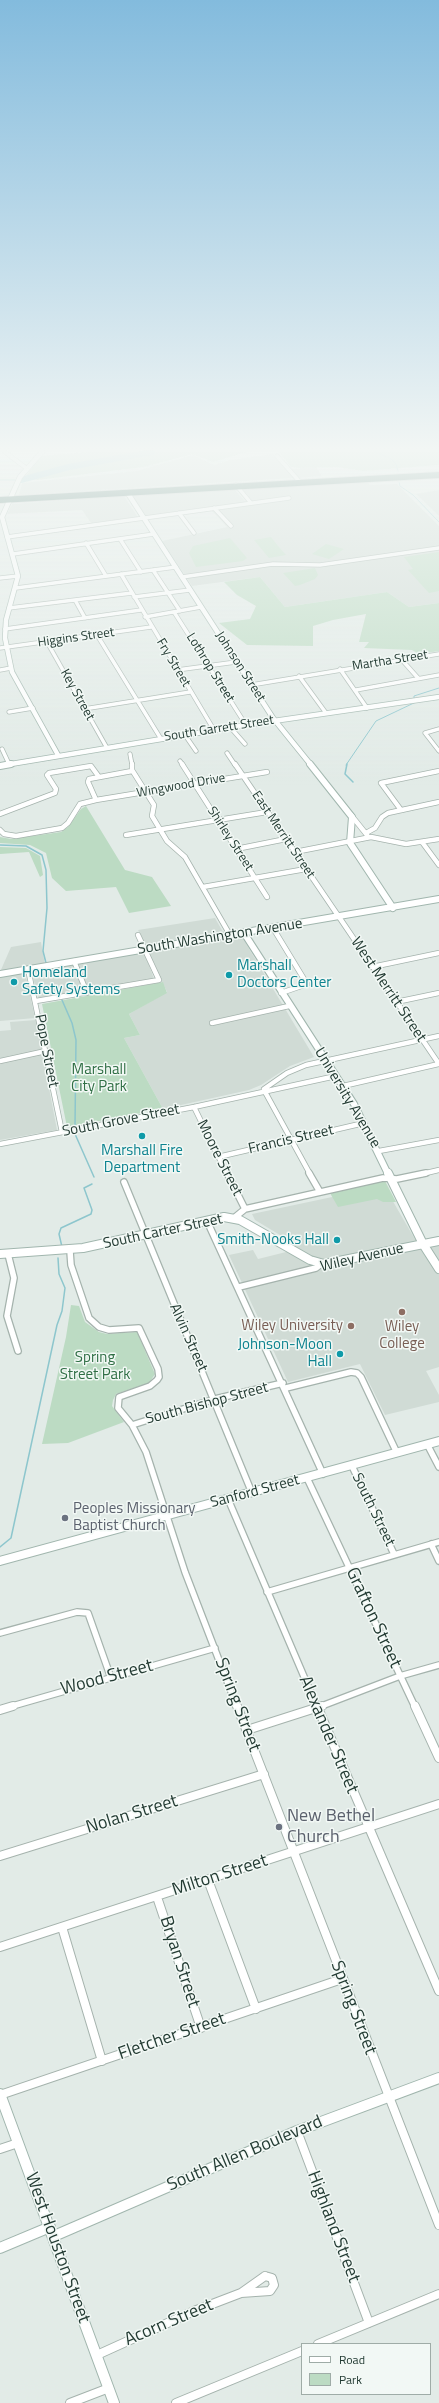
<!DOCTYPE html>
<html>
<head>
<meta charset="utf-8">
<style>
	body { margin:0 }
	#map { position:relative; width:439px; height:2403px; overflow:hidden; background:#e2ebe7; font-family:"Titillium Web",sans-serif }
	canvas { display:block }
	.legend { position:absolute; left:301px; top:2343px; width:130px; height:52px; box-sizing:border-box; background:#f2f8f5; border:1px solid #9faca7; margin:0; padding:5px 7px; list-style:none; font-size:12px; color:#233b33 }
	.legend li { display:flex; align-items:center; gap:8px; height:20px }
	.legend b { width:20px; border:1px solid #9faca7 }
</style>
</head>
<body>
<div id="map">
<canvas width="439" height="2403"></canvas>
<ul class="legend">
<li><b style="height:5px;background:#fff"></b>Road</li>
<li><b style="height:11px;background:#bcdbc3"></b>Park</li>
</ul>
</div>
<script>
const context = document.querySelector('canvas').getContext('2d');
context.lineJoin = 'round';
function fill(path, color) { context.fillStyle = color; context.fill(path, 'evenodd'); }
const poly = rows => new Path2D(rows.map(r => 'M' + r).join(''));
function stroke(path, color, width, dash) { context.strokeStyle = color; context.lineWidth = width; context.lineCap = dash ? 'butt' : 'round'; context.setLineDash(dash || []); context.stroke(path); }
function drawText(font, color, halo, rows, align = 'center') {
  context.font = font + ' "Titillium Web",sans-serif'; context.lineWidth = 3; context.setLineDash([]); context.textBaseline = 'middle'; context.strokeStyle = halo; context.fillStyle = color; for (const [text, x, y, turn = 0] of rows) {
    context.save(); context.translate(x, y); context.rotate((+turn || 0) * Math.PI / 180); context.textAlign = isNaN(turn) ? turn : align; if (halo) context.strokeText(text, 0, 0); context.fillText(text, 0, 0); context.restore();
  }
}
fill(poly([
	[273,454,294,478,19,495,22,483,136,471,193,455,214,465,230,460],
	[316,467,322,476,298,478,291,469],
	[367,481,370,485,397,484,439,526,439,603,409,607,387,592,285,607,260,577,192,586,162,541,227,527,212,511,289,499,253,502,243,489],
	[234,489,246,502,146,516,132,496],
	[439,490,439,516,416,494],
	[124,496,138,517,91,523,82,510,7,514,12,504],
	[215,918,227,939,242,937,314,1057,290,1066,261,1085,249,1090,163,1109,124,1038,140,1035,129,1014,167,992,138,930],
	[41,942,45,965,0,972,11,947],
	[144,951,154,979,39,999,31,971],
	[25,972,35,1018,0,1021,0,976],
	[36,1020,57,1130,0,1140,0,1031,11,1030,10,1022],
	[384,1186,416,1241,439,1236,439,1367,426,1371,439,1395,439,1402,385,1415,360,1364,288,1382,229,1255,253,1250,258,1259,286,1252,295,1244,255,1220,252,1214]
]), '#d0dbd5');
fill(poly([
	[88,452,246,452,213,462,192,454,144,467,37,480,25,477,41,456],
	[279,452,439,452,439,465,363,471,337,467,300,468,291,467],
	[271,537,278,546,286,555,269,558,254,540],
	[230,538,247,558,243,561,196,567,189,553,193,546],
	[326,544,344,549,329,559,312,554],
	[439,552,439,591,429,593,408,570,413,569,404,557],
	[315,568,318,575,315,579,300,585,295,586,283,573],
	[260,577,285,607,387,592,409,607,439,603,439,651,419,654,412,650,364,648,369,642,359,642,366,614,333,620,313,626,313,646,247,645,219,623,250,619,256,606,237,595,224,582],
	[86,806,125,870,152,877,171,906,129,913,116,887,66,891,52,878,46,853,30,845,0,843,0,837,11,839,61,832,68,827,81,809],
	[0,847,26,848,40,856,43,875,40,877,29,852,0,854],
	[163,982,167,993,129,1014,140,1035,124,1038,163,1109,67,1127,42,1004],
	[385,1181,396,1202,383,1202,377,1199,338,1207,330,1193,331,1191],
	[71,1305,79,1306,85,1322,99,1332,107,1334,137,1332,155,1374,149,1383,116,1394,113,1400,112,1406,124,1422,68,1443,42,1444,66,1337]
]), '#bcdbc3');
stroke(poly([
	[375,452,390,458,396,464,398,471],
	[0,480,16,480],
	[399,482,400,486,413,495,439,522],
	[414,698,414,696,439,688],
	[346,765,376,721,416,702]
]), '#8dc6cd', 1);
stroke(poly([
	[347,764,345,774,353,782],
	[0,845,26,846,42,855,46,870,47,908,43,951,46,963],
	[57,988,59,992],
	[62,1000,72,1023,76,1040,75,1126],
	[75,1134,94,1177],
	[62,1247,59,1234,61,1228,91,1214,92,1210,84,1188,92,1184],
	[0,1547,11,1538,57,1325,62,1311,65,1288,59,1274,58,1258]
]), '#8dc6cd', 1.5);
stroke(poly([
	[21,480,69,467,152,452]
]), '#8dc6cd', 6);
const streetFar3 = poly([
	[5,452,26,468],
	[277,456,299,481],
	[236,485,251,503],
	[214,508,231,526],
	[179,513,194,533],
	[7,537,289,498],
	[120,539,141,572],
	[86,543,106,576],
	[13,554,154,534],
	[153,570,180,611],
	[121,574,214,730],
	[182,577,273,564,320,565,439,548],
	[0,578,18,576],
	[16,588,176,567],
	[134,597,190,590],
	[75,600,85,618],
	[9,608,132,593],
	[174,612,246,725],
	[145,617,201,607],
	[5,629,141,610],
	[97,635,161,739],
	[47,642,107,748],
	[0,648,151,627],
	[402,660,418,678],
	[340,669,367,708],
	[0,670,11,668],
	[177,670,236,662],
	[299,676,326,713],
	[251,685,439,654],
	[356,690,439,675],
	[84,709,190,692],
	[9,712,33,708],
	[230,727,245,744],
	[439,729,425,733,439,751],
	[185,735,196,751],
	[2,749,9,764],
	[227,753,235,765],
	[130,754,132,765],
	[180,761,183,765]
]);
const streetFar2 = poly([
	[132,764,132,770,154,805,152,816,167,841,185,857,230,935],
	[182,764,267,897],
	[235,764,439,1064],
	[96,800,267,772],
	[401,810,381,783,439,771],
	[0,814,55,793,56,789,47,775,49,773,91,766,99,777],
	[351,815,367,835],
	[0,830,4,834,16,836,62,828,68,823,80,804,96,800,88,782,89,779,132,771],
	[366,833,375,828,382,817,388,813,439,802],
	[126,835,267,812],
	[422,842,439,865],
	[236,849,286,839],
	[295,852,371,837,406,844,439,839],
	[203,887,306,869],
	[273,928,307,984,281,993],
	[74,961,87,993],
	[372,967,439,953],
	[28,969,62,1132],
	[36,1001,159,980,138,935],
	[396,1002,439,993],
	[212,1023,289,1006],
	[0,1061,46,1051],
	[343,1086,439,1064],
	[264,1089,287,1073,306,1065,439,1036],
	[264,1090,310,1174],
	[194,1107,227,1174],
	[0,1144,194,1107,336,1076],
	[379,1151,439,1140],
	[218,1157,364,1123],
	[422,1174,439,1170]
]);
const streetFar1 = poly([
	[227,1173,245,1209],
	[309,1173,320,1192],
	[124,1182,252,1493],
	[234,1218,245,1209,383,1178,397,1179,426,1173],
	[207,1221,323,1474],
	[70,1251,71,1265,89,1318,99,1327,109,1330,139,1328,158,1369,159,1377,157,1380,150,1386,119,1397,118,1408,132,1425,146,1452,185,1572,237,1707],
	[8,1254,14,1278,7,1316,18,1351],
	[239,1287,316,1268,321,1264],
	[286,1388,351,1372,357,1373,361,1377,397,1453],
	[132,1425,215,1399,283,1383],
	[427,1444,439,1467],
	[352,1466,394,1554],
	[307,1478,415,1707],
	[228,1499,317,1707],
	[431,1544,439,1561],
	[267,1592,439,1542],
	[0,1633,77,1612,88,1613,111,1678],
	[9,1707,215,1648],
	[319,1707,400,1676,439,1665]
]);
const street = poly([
	[237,1706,439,2225],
	[317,1706,439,1991],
	[415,1706,439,1758],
	[0,1710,13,1706],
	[247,1730,322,1706],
	[0,1856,264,1774],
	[208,1880,256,2009],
	[157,1897,201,2028],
	[62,1927,102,2061],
	[0,1947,439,1804],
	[0,2095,342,1979],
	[297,2131,369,2323],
	[0,2149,18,2143],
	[265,2276,272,2278,274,2285,270,2291,241,2293,265,2276],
	[318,2344,439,2294],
	[97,2355,194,2311,241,2293],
	[70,2403,109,2388],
	[176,2403,302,2351]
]);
const secondaryFar3 = poly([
	[42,452,20,477,2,517,18,576,6,620,5,638,12,672,58,755],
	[127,492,273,718,311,765],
	[5,765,246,725,439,697]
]);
const secondaryFar2 = poly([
	[310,764,352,817,350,843,393,908],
	[0,766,11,764],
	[244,933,354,1104,388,1174],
	[0,974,439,899]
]);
const secondaryFar1 = poly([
	[388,1173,423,1244,439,1269],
	[0,1254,83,1248,224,1217,240,1220,310,1260,324,1264,439,1241],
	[0,1561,439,1441]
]);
const secondary = poly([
	[0,2094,114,2403],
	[54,2236,297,2131,439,2078],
	[0,2248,50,2227]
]);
const highway = poly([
	[0,500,439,475]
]);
stroke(streetFar3, '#a5b3ad', 5);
stroke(streetFar2, '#a5b3ad', 6);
stroke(streetFar1, '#a5b3ad', 8);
stroke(street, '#a5b3ad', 10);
stroke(secondaryFar3, '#a1b6ae', 6);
stroke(secondaryFar2, '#a1b6ae', 8);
stroke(secondaryFar1, '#a1b6ae', 10);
stroke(secondary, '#a1b6ae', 12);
stroke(highway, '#c1c8c6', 8);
stroke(streetFar3, '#fff', 3.5);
stroke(streetFar2, '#fff', 4.5);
stroke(streetFar1, '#fff', 5.5);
stroke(street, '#fff', 8);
stroke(secondaryFar3, '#fff', 4.5);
stroke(secondaryFar2, '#fff', 6);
stroke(secondaryFar1, '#fff', 8);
stroke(secondary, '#fff', 10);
stroke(highway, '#316558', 6);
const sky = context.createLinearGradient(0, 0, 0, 788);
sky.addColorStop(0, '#83bbdd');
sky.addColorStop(0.57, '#f2f6f4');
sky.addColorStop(1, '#f2f6f400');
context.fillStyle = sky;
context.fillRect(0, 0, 439, 788);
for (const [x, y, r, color] of [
	[229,975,4,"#0f9aa8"],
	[14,982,4,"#0f9aa8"],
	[142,1136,4,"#0f9aa8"],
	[337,1240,4,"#0f9aa8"],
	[402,1312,4,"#8d6e63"],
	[351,1326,4,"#8d6e63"],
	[340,1354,4,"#0f9aa8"],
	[65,1518,4,"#6b7280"],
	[279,1827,4,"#6b7280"]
]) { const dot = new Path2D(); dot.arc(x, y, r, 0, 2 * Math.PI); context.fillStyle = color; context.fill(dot); stroke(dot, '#f2f8f5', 1.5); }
drawText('13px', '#233b33', '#f2f8f5', [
	["Higgins Street",76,638,-8],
	["Martha Street",390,661,-9],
	["Fry Street",173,663,59],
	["Johnson Street",240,667,57],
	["Lothrop Street",210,668,58],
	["Key Street",77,695,61],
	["South Garrett Street",219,729,-9],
	["Wingwood Drive",181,786,-10],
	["East Merritt Street",283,835,56],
	["Shirley Street",230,839,57]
]);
drawText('15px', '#233b33', '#f2f8f5', [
	["South Washington Avenue",220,937,-9],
	["West Merritt Street",388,990,56],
	["Pope Street",46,1051,79],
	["University Avenue",347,1098,59],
	["South Grove Street",121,1121,-11],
	["Francis Street",291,1140,-13],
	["Moore Street",219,1158,63],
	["South Carter Street",163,1232,-12],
	["Wiley Avenue",362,1258,-13],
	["Alvin Street",188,1338,66],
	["South Bishop Street",207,1404,-15],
	["Sanford Street",255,1492,-15],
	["South Street",373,1510,64]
]);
drawText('15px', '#0d838f', '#f2f8f5', [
	["Marshall",237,966],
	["Doctors Center",237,983],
	["Homeland",22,973],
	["Safety Systems",22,990],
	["Marshall Fire",142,1151,"center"],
	["Department",142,1168,"center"],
	["Smith-Nooks Hall",329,1240,"right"],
	["Johnson-Moon",332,1345,"right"],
	["Hall",332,1362,"right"]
], 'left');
drawText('15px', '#306f45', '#f2f8f5', [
	["Marshall",99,1070],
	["City Park",99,1087],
	["Spring",95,1358],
	["Street Park",95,1375]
]);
drawText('15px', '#785e54', '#f2f8f5', [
	["Wiley University",343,1326],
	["Wiley",402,1327,"center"],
	["College",402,1344,"center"]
], 'right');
drawText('15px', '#5b616d', '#f2f8f5', [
	["Peoples Missionary",73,1509],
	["Baptist Church",73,1526]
], 'left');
drawText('18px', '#233b33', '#f2f8f5', [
	["Grafton Street",373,1618,65],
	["Wood Street",107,1678,-15],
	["Spring Street",237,1705,69],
	["Alexander Street",328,1735,67],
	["Nolan Street",132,1815,-17],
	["Milton Street",220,1876,-18],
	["Bryan Street",179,1962,72],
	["Spring Street",353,2008,69],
	["Fletcher Street",172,2037,-19],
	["South Allen Boulevard",245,2154,-23],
	["Highland Street",333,2227,69],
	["West Houston Street",57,2248,70],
	["Acorn Street",169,2323,-23]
]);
drawText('18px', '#5b616d', '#f2f8f5', [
	["New Bethel",287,1817],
	["Church",287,1838]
], 'left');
</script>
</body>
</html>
